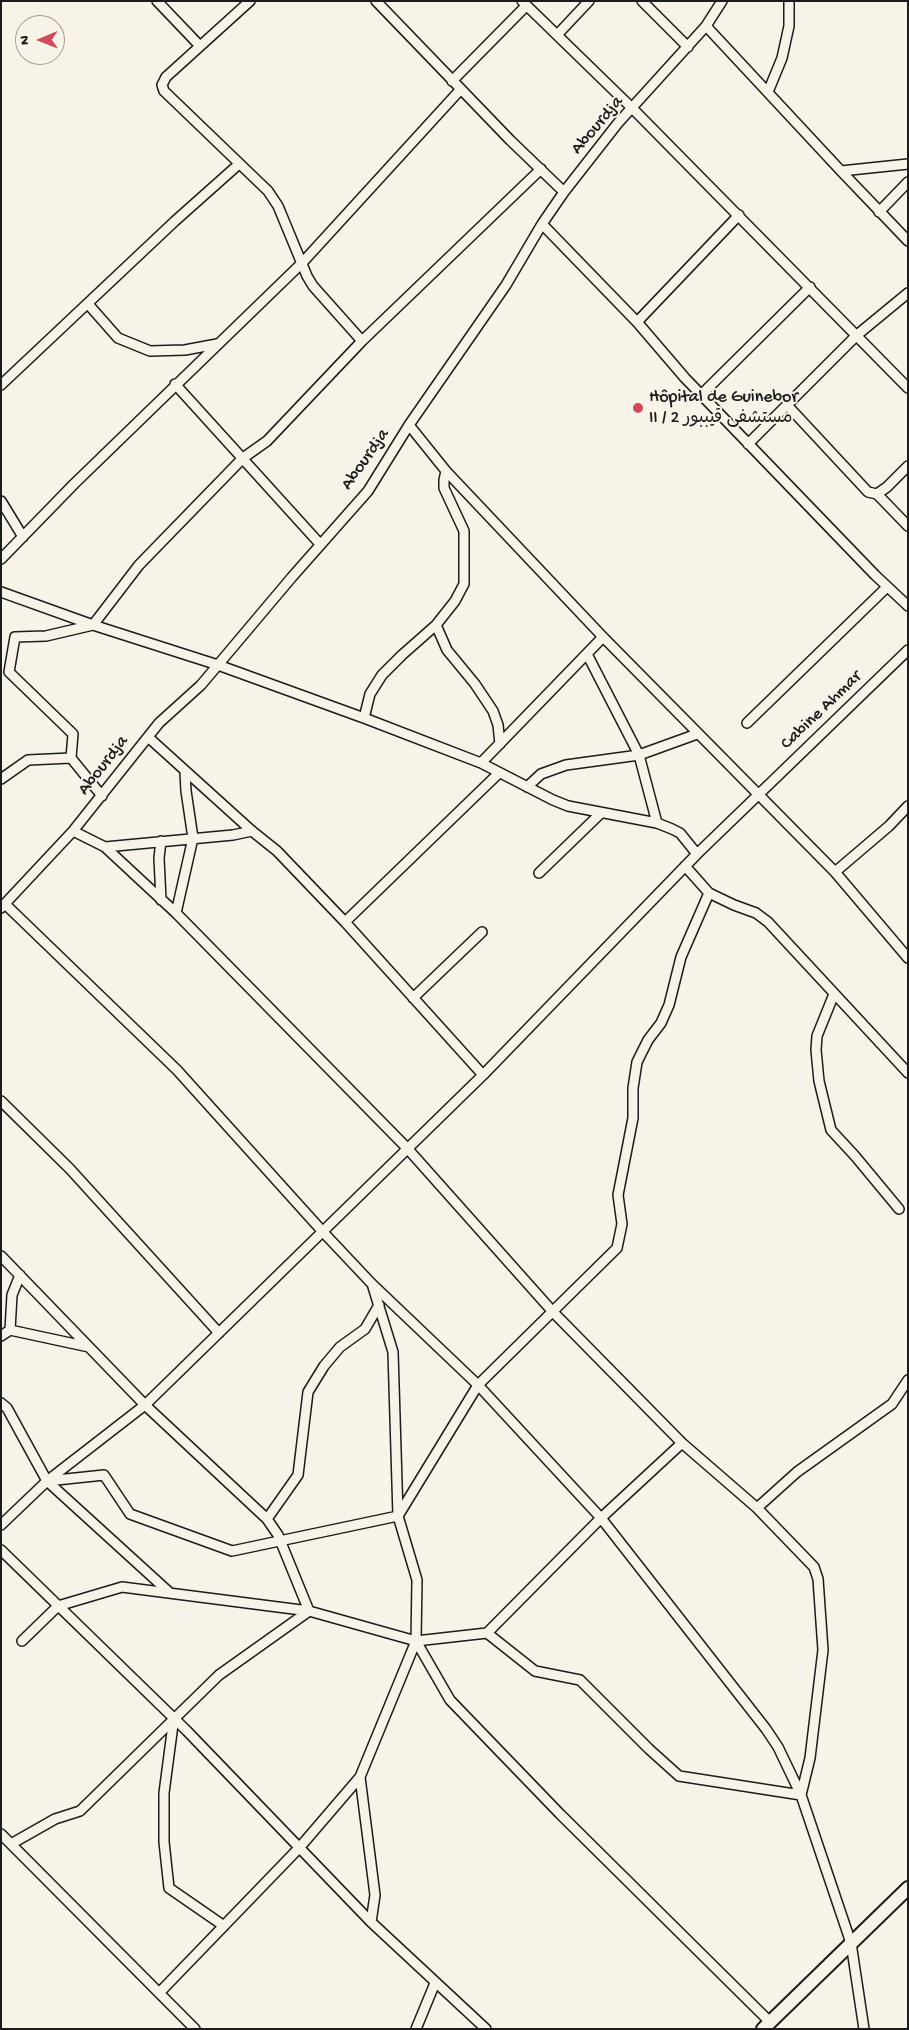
<!DOCTYPE html>
<html>
<head>
<meta charset="utf-8">
<style>
	body { margin:0 }
	#map { position:relative; width:909px; height:2030px; overflow:hidden; background:#f7f3e8; font-family:"Gochi Hand",sans-serif }
	canvas { display:block }
	.frame { position:absolute; inset:0; border:2px solid #1c1c1c; pointer-events:none }
	.north { position:absolute; left:15px; top:15px; width:50px; height:50px; box-sizing:border-box; background:#f7f3e8; border:1px solid #9f9d96; border-radius:50%; rotate:269deg; font-size:14px; font-weight:700; line-height:20px; text-align:center; color:#1c1c1c }
	.north::after { content:''; display:block; margin:auto; width:18px; height:22px; background:#d1495b; clip-path:polygon(50% 0,100% 100%,50% 72%,0 100%) }
</style>
</head>
<body>
<div id="map">
<canvas width="909" height="2030"></canvas>
<div class="frame"></div>
<div class="north">N</div>
</div>
<script>
const context = document.querySelector('canvas').getContext('2d');
context.lineJoin = 'round';
const poly = rows => new Path2D(rows.map(r => 'M' + r).join(''));
function stroke(path, color, width, dash) { context.strokeStyle = color; context.lineWidth = width; context.lineCap = dash ? 'butt' : 'round'; context.setLineDash(dash || []); context.stroke(path); }
function drawText(font, color, halo, rows, align = 'center') {
  context.font = font + ' "Gochi Hand","Playpen Sans Arabic",sans-serif'; context.lineWidth = 4; context.setLineDash([]); context.textBaseline = 'middle'; context.strokeStyle = halo; context.fillStyle = color; for (const [text, x, y, turn = 0] of rows) {
    context.save(); context.translate(x, y); context.rotate((+turn || 0) * Math.PI / 180); context.textAlign = isNaN(turn) ? turn : align; if (halo) context.strokeText(text, 0, 0); context.fillText(text, 0, 0); context.restore();
  }
}
const street = poly([
	[157,1,200,46],
	[250,1,166,77,162,85,164,91,268,191,278,206,307,276,313,286,362,341,541,169],
	[376,1,510,140,564,192],
	[522,1,633,109,908,388],
	[642,1,688,47],
	[706,26,841,171,908,241],
	[557,35,589,1],
	[452,81,526,6],
	[768,92,782,58,789,26,789,1],
	[841,171,908,164],
	[879,212,908,182],
	[542,224,637,322,685,378,875,575,908,606],
	[88,304,118,338,150,351,185,350,217,344],
	[637,322,739,215],
	[175,384,320,544],
	[1,385,175,221,239,164],
	[701,395,810,287],
	[787,405,868,492,877,494,887,487,908,466],
	[409,425,446,471,603,637,835,872,908,958],
	[748,444,857,335,908,293],
	[877,494,908,526],
	[1,501,23,537],
	[1,559,74,484,302,263,461,89],
	[1,592,93,625,218,665,364,718,481,763,553,800,568,806,657,823,672,829,680,833,697,854],
	[436,625,447,650,475,684,493,711,498,725,500,744],
	[587,654,639,755,657,823],
	[364,718,370,694,382,675,402,655,436,625,455,601,464,584,464,531,444,488,444,480,446,471],
	[747,723,887,587],
	[148,737,252,831,277,851,345,922,483,1075],
	[71,758,102,796],
	[481,763,603,637],
	[1,779,28,760,71,758,73,734,9,672,15,637,46,636,93,625,139,565,243,458,267,441,362,341],
	[527,787,541,774,566,765,639,755,697,734],
	[73,831,105,847,176,913,407,1148,553,1312,682,1443,757,1508,814,1567,818,1579,823,1650,810,1758,801,1795],
	[105,847,233,835,252,831],
	[685,866,709,893,734,905,756,913,768,922,908,1073],
	[835,872,889,826,908,806],
	[539,873,601,813],
	[161,900,159,858,161,841],
	[1,905,5,904,177,1070,323,1232,372,1284,478,1385,601,1518,766,1729,778,1747,801,1795,851,1943,864,2029],
	[1,908,73,831,159,723,201,685,292,577,368,491,409,425,506,285,542,224,564,192,618,123,706,26,722,1],
	[176,913,193,838,186,791,185,772],
	[345,922,499,773],
	[834,994,817,1036,816,1050,819,1081,831,1130,855,1156,899,1209],
	[413,998,482,932],
	[1,1101,70,1169,219,1333],
	[1,1256,145,1405,267,1519,278,1535,309,1611,219,1675,80,1811,55,1819,11,1844],
	[10,1330,12,1295,20,1275],
	[1,1336,10,1330,89,1347],
	[1,1403,7,1408,47,1481,170,1593],
	[47,1481,145,1405,483,1075,697,854,908,650],
	[757,1508,797,1472,892,1404,908,1380],
	[267,1519,298,1475,308,1392,324,1366,340,1347,365,1329,379,1305],
	[1,1525,47,1481,104,1475,130,1514,232,1551,398,1516,478,1385,617,1248,622,1224,618,1195,633,1118,633,1088,637,1062,648,1040,661,1023,669,1005,681,957,709,893],
	[1,1550,187,1731,371,1922,486,2029],
	[487,1633,535,1671,580,1680,649,1749,679,1776,801,1795],
	[22,1641,58,1606,122,1587,309,1611,416,1641,487,1633,601,1518,682,1443],
	[416,1641,450,1700,560,1814,770,2022],
	[174,1717,164,1793,164,1842,169,1888,224,1926],
	[360,1777,375,1895,371,1922],
	[1,1834,195,2029],
	[159,1993,300,1847,360,1777,416,1641,417,1580,398,1516,393,1352,373,1287],
	[416,2029,435,1983]
]);
const secondary = poly([
	[763,2029,908,1888]
]);
stroke(street, '#1c1c1c', 12);
stroke(secondary, '#1c1c1c', 16);
stroke(street, '#f7f3e8', 9);
stroke(secondary, '#f7f3e8', 12);
for (const [x, y, r, color] of [
	[638,408,6,"#d1495b"]
]) { const dot = new Path2D(); dot.arc(x, y, r, 0, 2 * Math.PI); context.fillStyle = color; context.fill(dot); stroke(dot, '#f7f3e8', 2); }
drawText('18px', '#1c1c1c', '#f7f3e8', [
	["Abourdja",598,126,-50],
	["Abourdja",366,460,-55],
	["Cabine Ahmar",822,711,-44],
	["Abourdja",104,766,-52]
]);
drawText('18px', '#1c1c1c', '#f7f3e8', [
	["Hôpital de Guinebor",649,398],
	["II / مستشفى قيببور 2",649,419]
], 'left');
</script>
</body>
</html>
